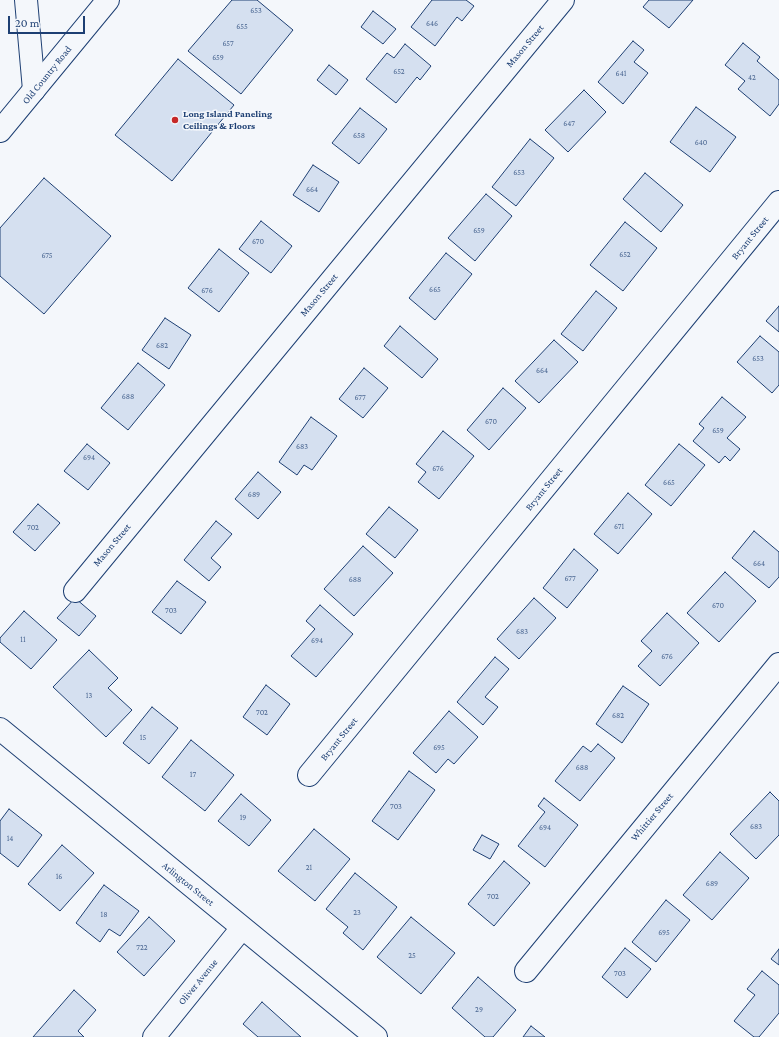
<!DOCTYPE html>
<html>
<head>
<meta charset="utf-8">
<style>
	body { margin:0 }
	#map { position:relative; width:779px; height:1037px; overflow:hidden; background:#f4f7fb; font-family:"Crimson Pro",serif }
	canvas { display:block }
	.scale { position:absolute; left:8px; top:16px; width:77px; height:18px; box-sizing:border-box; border:2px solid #1d3f73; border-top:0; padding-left:5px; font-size:12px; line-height:14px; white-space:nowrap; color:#1d3f73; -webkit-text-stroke:3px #f4f7fb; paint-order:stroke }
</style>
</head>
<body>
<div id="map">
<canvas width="779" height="1037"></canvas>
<div class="scale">20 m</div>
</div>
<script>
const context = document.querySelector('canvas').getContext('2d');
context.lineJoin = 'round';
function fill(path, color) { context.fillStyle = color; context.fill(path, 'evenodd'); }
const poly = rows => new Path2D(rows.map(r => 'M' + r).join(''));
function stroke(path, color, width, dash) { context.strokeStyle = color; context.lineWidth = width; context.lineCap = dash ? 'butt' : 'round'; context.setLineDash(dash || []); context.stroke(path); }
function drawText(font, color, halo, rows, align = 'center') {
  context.font = font + ' "Crimson Pro",serif'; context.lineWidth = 3; context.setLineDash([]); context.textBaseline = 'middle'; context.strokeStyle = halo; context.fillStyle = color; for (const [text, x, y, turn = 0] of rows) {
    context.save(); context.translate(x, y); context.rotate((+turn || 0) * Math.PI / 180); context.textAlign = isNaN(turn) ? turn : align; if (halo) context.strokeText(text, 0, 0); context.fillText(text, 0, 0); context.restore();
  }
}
const building = poly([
	[232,0,257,0,293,30,241,94,188,51,232,0],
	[432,0,466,0,474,6,462,21,457,17,435,46,411,27,432,0],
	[649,0,693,0,669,28,643,7,649,0],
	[373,11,396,29,383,44,361,27,373,11],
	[633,41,644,50,634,62,648,73,623,104,598,82,633,41],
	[743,43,760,57,757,61,779,80,779,104,770,116,738,89,745,81,725,65,743,43],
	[405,44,431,66,420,80,417,77,396,103,366,79,387,53,394,58,405,44],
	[178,59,234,105,172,181,115,135,178,59],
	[329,65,348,80,336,95,317,80,329,65],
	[584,90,606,112,568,152,545,130,584,90],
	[696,107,736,137,710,172,670,142,696,107],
	[360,108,387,129,359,164,332,143,360,108],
	[530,139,554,158,516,206,492,187,530,139],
	[313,165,339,182,319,212,293,195,313,165],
	[645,173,683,205,661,232,623,199,645,173],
	[44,178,111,236,44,314,0,276,0,228,44,178],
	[486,194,512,216,475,261,448,238,486,194],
	[261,221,292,246,271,273,239,249,261,221],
	[625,222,657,248,623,291,590,265,625,222],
	[219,249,249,273,219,312,188,288,219,249],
	[446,253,472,274,435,320,409,298,446,253],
	[596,291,617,308,583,351,561,334,596,291],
	[779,306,779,332,766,321,779,306],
	[165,318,191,335,169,369,142,350,165,318],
	[400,326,438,359,422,378,384,346,400,326],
	[760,336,779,352,779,385,772,393,737,362,760,336],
	[554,340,578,362,539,403,515,381,554,340],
	[138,363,165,385,128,430,101,408,138,363],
	[364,368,388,388,363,418,339,399,364,368],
	[503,388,526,408,489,450,467,430,503,388],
	[722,397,746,417,727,438,740,449,730,461,725,456,719,463,693,441,704,428,699,424,722,397],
	[311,417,337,436,312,470,304,465,297,475,279,462,311,417],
	[443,431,474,456,439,499,418,482,426,472,416,464,443,431],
	[87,444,110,463,88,490,64,471,87,444],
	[679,444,705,465,671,506,645,485,679,444],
	[258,472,281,492,258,519,235,499,258,472],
	[628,493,652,514,618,554,594,534,628,493],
	[38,504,60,523,35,551,13,532,38,504],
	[389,507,418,530,395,558,366,534,389,507],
	[216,521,232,534,211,558,221,567,209,581,184,560,216,521],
	[754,531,779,552,779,577,769,588,732,558,754,531],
	[363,546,393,573,354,616,324,589,363,546],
	[574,549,598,570,567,608,543,588,574,549],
	[725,572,756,601,719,642,687,613,725,572],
	[177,581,206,602,181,634,152,612,177,581],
	[75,598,96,616,79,636,57,618,75,598],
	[534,598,556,618,519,659,497,639,534,598],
	[320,605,353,634,316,677,291,656,315,629,306,621,320,605],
	[24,611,57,640,31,669,0,642,0,638,24,611],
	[667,613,699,643,660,686,638,666,652,651,641,641,667,613],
	[89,650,118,678,108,688,132,710,106,737,53,687,89,650],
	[495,657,509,669,485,697,498,707,483,725,457,702,495,657],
	[266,685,290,704,267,735,243,717,266,685],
	[623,686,649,704,622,743,596,724,623,686],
	[152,707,178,728,149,764,123,743,152,707],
	[449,711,478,737,454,764,448,759,436,773,413,753,449,711],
	[191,740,234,775,205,811,162,777,191,740],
	[598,744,615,758,580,801,555,781,583,746,591,752,598,744],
	[409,771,435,790,398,840,372,821,409,771],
	[770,792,779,801,779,835,756,859,730,834,770,792],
	[241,794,271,820,249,846,218,821,241,794],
	[544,798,578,825,545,867,518,846,545,812,538,806,544,798],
	[9,809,42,835,18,867,0,853,0,821,9,809],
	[314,829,350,859,315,901,278,871,314,829],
	[482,835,499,844,490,859,473,850,482,835],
	[62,845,94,873,60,911,28,884,62,845],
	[720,852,749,878,712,920,683,895,720,852],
	[504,861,530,883,494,926,468,904,504,861],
	[355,873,397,907,363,950,343,933,348,927,326,909,355,873],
	[104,885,139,911,120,936,109,929,100,942,76,923,104,885],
	[666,900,690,920,656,962,632,942,666,900],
	[149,917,175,941,144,976,117,952,149,917],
	[411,917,455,953,421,994,377,957,411,917],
	[625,948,651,969,627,998,602,977,625,948],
	[779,949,779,965,771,959,779,949],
	[762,971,779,985,779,1013,759,1037,754,1037,734,1021,755,995,747,989,762,971],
	[478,977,516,1010,493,1037,485,1037,452,1008,478,977],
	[74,990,96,1010,78,1031,84,1037,33,1037,74,990],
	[262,1002,301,1037,258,1037,243,1024,262,1002],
	[531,1026,545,1037,523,1037,531,1026]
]);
fill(building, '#d5e0f0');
stroke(building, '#1d3f73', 1);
const street = poly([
	[26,0,34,90],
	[75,591,563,0],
	[0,729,376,1037],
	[309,775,779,202],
	[526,971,779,664],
	[154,1037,242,928]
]);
const primary = poly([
	[0,131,108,0]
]);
stroke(street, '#1d3f73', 24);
stroke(primary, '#1d3f73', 24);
stroke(street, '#f4f7fb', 22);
stroke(primary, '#f4f7fb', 22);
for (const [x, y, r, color] of [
	[175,120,4,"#c62828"]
]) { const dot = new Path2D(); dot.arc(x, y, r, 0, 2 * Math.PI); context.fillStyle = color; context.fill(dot); stroke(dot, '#f4f7fb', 1.5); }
drawText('8px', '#4b6792', null, [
	["653",256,11],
	["646",432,24],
	["655",242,27],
	["657",228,44],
	["659",218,58],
	["652",399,72],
	["641",621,74],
	["42",752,78],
	["647",569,124],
	["658",359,136],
	["640",701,143],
	["653",519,173],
	["664",312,190],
	["659",479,231],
	["670",258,242],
	["652",625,255],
	["675",47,256],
	["665",435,290],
	["676",207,291],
	["682",162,346],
	["653",758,359],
	["664",542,371],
	["688",128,397],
	["677",360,398],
	["670",491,422],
	["659",718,431],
	["683",302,447],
	["694",89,458],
	["676",438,469],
	["665",669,483],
	["689",254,495],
	["671",619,527],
	["702",33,528],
	["664",759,564],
	["677",570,579],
	["688",355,580],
	["670",718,606],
	["703",171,611],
	["683",522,632],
	["11",23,640],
	["694",317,641],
	["676",667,657],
	["13",89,696],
	["702",262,713],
	["682",618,716],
	["15",143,738],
	["695",439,748],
	["688",582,768],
	["17",193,775],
	["703",396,807],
	["19",243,818],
	["683",756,827],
	["694",545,828],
	["14",10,839],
	["21",309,868],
	["16",59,877],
	["689",712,884],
	["702",493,897],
	["23",357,913],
	["18",104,915],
	["695",664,933],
	["722",142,948],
	["25",412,956],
	["703",620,974],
	["29",479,1010]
]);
drawText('10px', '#1d3f73', '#f4f7fb', [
	["Mason Street",525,46,-50],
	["Old Country Road",47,75,-51],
	["Bryant Street",750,238,-51],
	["Mason Street",319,295,-50],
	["Bryant Street",544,489,-51],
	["Mason Street",112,545,-50],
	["Bryant Street",339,739,-51],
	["Whittier Street",652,817,-50],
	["Arlington Street",188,884,39],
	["Oliver Avenue",198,982,-51]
]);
drawText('bold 10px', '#1d3f73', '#f4f7fb', [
	["Long Island Paneling",183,114],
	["Ceilings & Floors",183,126]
], 'left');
</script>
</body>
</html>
